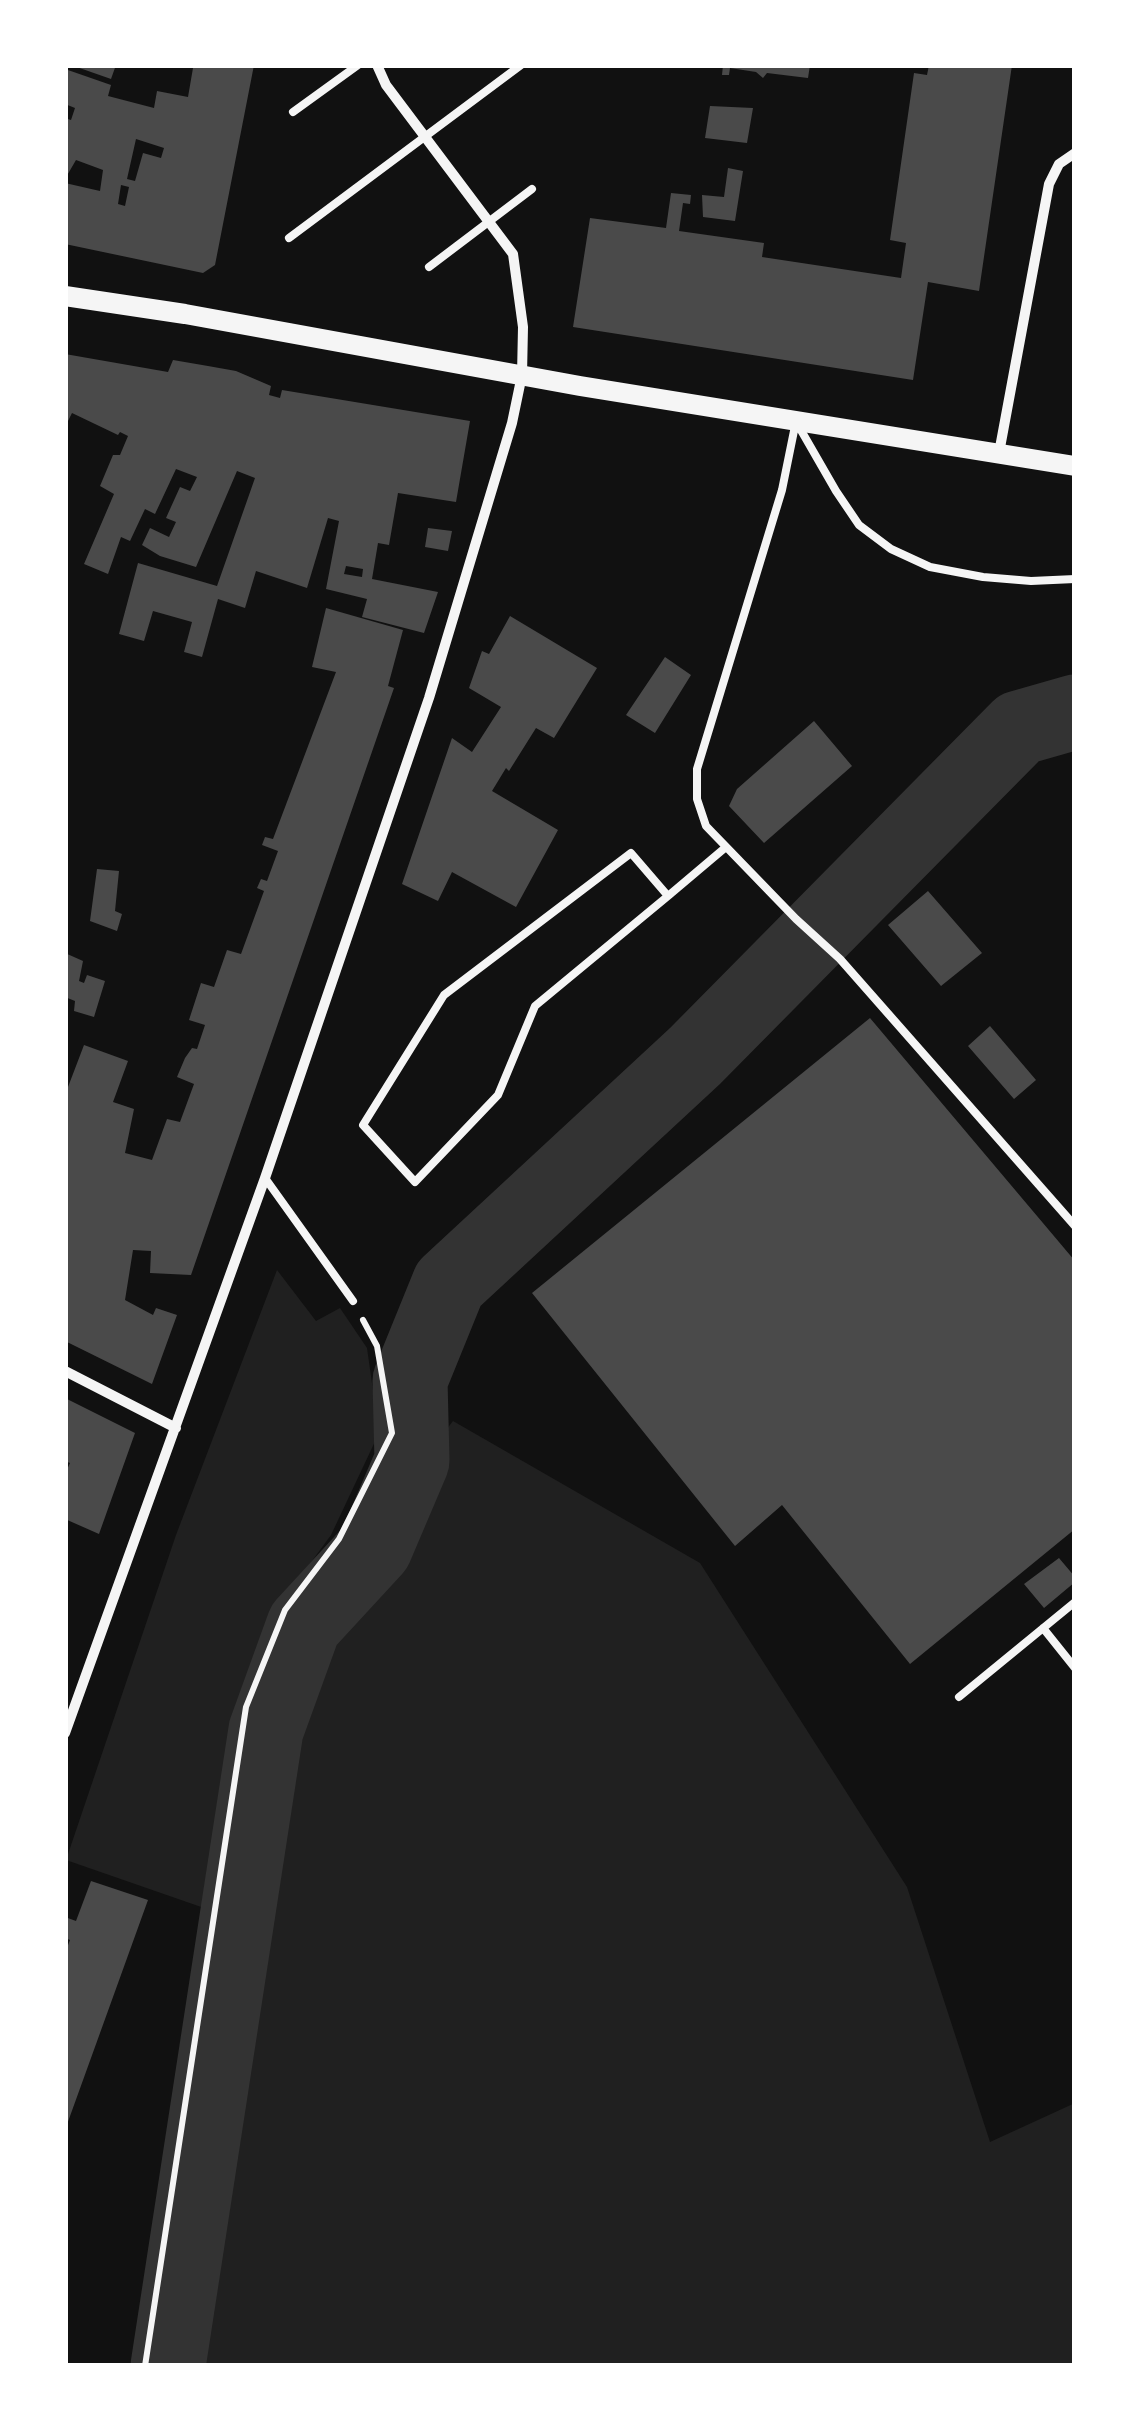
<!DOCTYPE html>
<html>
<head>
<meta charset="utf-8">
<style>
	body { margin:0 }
	#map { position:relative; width:1140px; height:2431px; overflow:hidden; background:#111; font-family:Karla,sans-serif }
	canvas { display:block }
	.frame { position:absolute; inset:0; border:68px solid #fff; pointer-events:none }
</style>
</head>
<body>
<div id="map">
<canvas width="1140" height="2431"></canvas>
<div class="frame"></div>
</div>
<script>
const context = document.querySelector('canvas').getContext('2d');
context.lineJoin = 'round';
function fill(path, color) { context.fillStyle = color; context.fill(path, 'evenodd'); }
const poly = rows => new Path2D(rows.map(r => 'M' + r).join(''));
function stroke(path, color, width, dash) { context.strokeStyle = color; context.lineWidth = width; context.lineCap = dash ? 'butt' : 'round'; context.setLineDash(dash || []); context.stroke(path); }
fill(poly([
	[277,1270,316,1321,340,1308,367,1348,379,1433,331,1535,276,1610,236,1704,207,1909,66,1860,176,1535],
	[453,1421,700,1563,907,1887,990,2142,1075,2103,1075,2366,136,2366,291,1633]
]), '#202020');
stroke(poly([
	[168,2366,266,1730,304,1625,375,1548,412,1461,410,1380,449,1284,695,1056,1019,728,1075,712]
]), '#333', 75);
fill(poly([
	[71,65,116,65,111,79],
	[185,65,254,65,215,265,203,273,65,244,65,183,100,191,103,170,76,160,65,179,65,118,71,120,75,108,65,104,65,69,111,85,108,96,154,108,157,91,188,97,193,68],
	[136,139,164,148,161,158,143,153,135,181,127,179],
	[121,185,129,187,125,206,118,204],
	[723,65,810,65,808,78,767,73,763,78,756,72,730,68,729,75,722,75],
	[929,65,1012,65,979,291,928,282,913,380,573,327,590,218,666,228,671,193,691,195,690,204,683,203,679,231,764,243,762,257,901,278,906,243,890,240,914,73,927,75],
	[710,106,753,108,747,143,705,138],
	[728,168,743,171,735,221,703,217,702,195,724,197],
	[65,354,168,372,173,360,208,366,236,371,271,386,269,395,280,398,282,390,470,421,456,502,398,493,389,545,378,543,372,579,438,592,424,633,362,617,367,599,326,589,339,521,328,518,307,588,256,571,245,608,218,599,202,657,184,652,192,622,153,611,144,641,119,634,138,563,217,586,255,478,237,471,196,567,160,556,142,545,150,528,169,537,176,522,166,518,180,487,190,491,197,477,176,469,155,514,145,509,130,541,121,537,108,574,84,564,114,494,100,486,113,455,120,455,128,436,120,432,118,435,72,413,65,427],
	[346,566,363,569,362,577,344,574],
	[428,528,452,531,448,551,425,547],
	[326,608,403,630,388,686,394,688,191,1275,150,1273,151,1251,133,1250,125,1300,153,1315,156,1308,177,1315,152,1384,65,1341,65,1086,68,1087,84,1045,128,1061,113,1102,134,1109,125,1153,152,1160,167,1119,180,1122,194,1084,177,1077,185,1058,192,1048,197,1049,205,1025,189,1020,201,983,214,987,227,950,241,954,264,891,257,888,261,879,267,881,278,851,262,845,265,837,273,839,336,672,312,667],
	[510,616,597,668,554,738,536,728,509,771,506,768,492,791,558,830,516,907,452,872,438,901,402,884,452,738,472,752,501,707,469,688,482,651,489,654],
	[665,657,691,675,655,733,626,715],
	[814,721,852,766,764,843,729,806,737,789],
	[97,869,119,871,115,911,122,914,117,931,90,921],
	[928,891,982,953,941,986,888,925],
	[65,953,83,961,79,981,84,983,87,975,105,981,94,1017,74,1011,75,1001,65,997],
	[870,1018,1075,1261,1075,1529,910,1664,782,1505,735,1546,532,1293],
	[990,1026,1036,1080,1014,1099,968,1046],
	[65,1398,135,1433,99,1534,65,1519,65,1474,70,1463,65,1461],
	[1059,1558,1075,1577,1075,1582,1044,1608,1024,1584],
	[91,1881,148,1900,65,2130,65,1953,70,1940,65,1938,65,1917,76,1921]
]), '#4a4a4a');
stroke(poly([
	[145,2366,246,1707,285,1610,339,1539,392,1433,377,1346,363,1320]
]), '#f5f5f5', 6);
stroke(poly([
	[293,112,358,65],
	[289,238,521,65],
	[429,267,532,189],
	[796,421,782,490,697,769,697,799,706,826,796,919,840,959,1075,1226],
	[798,425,836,491,859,525,891,549,930,567,983,577,1031,581,1075,579],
	[668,896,631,853,444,995,363,1125,415,1182,498,1095,535,1006,668,896,726,847],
	[265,1178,353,1301],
	[1043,1628,1075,1668],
	[959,1697,1075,1602]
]), '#f5f5f5', 8);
stroke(poly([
	[999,453,1049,184,1059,164,1075,153],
	[65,1371,176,1428],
	[65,1733,265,1178,429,698,512,423,522,375,523,327,513,254,386,85,377,65]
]), '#f5f5f5', 10);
stroke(poly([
	[65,296,185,314,580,386,1075,466]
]), '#f5f5f5', 20);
</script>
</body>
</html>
